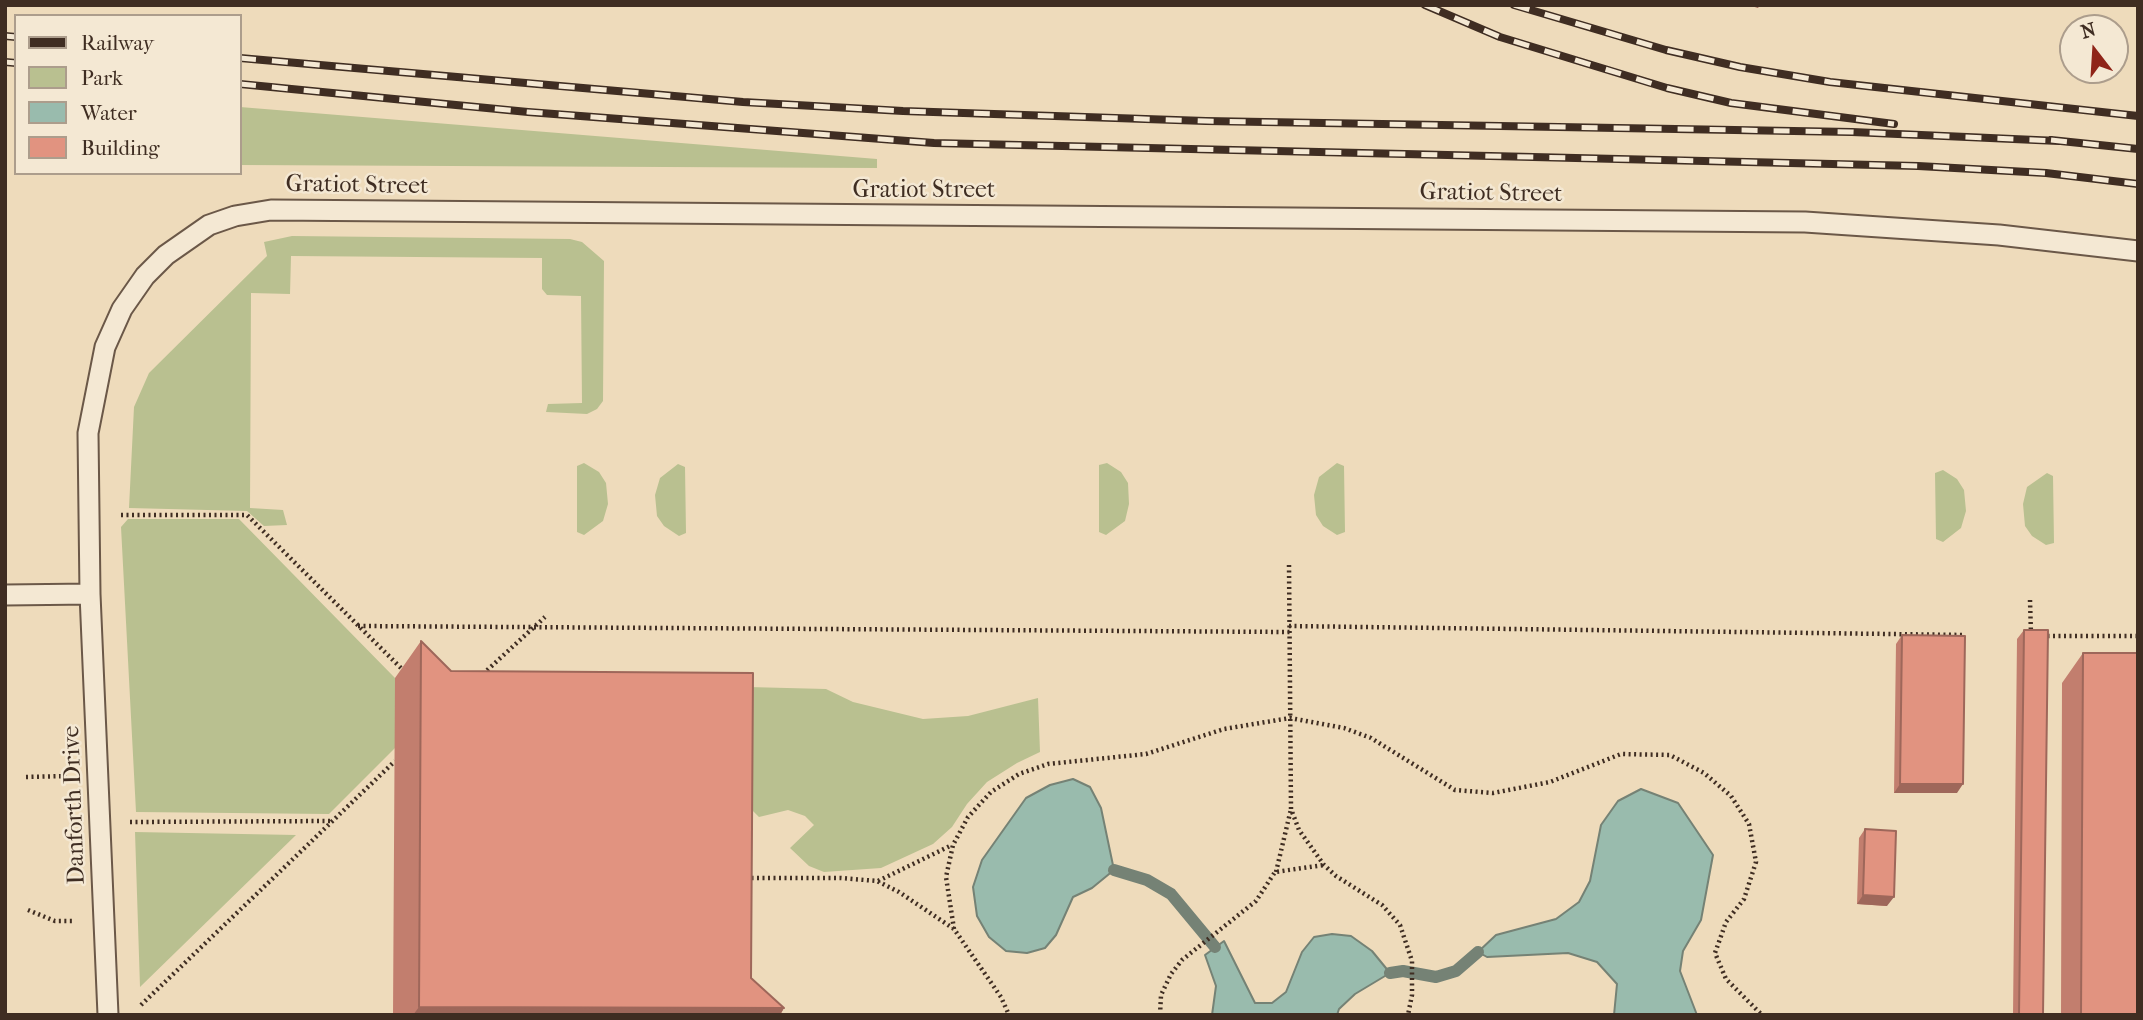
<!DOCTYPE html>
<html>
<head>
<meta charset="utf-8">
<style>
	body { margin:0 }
	#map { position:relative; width:2143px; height:1020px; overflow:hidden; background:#eedbbb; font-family:"IM FELL French Canon",serif }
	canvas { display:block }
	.frame { position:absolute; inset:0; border:7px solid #3f2d22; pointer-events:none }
	.legend { position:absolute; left:14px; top:14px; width:228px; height:161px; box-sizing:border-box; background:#f4e8d3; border:2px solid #ac9d8c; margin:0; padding:9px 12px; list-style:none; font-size:21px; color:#3f2d22 }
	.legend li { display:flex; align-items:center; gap:14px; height:35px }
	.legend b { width:35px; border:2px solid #ac9d8c }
	.north { position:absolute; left:2059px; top:14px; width:70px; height:70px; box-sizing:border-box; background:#f4e8d3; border:2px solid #ac9d8c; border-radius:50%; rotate:343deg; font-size:19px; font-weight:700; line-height:28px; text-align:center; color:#3f2d22 }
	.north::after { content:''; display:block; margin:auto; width:24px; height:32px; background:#8f2418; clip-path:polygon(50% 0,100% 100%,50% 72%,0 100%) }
</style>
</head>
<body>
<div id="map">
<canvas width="2143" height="1020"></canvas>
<div class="frame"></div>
<ul class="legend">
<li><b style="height:9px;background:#3f2d22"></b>Railway</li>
<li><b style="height:19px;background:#b9c090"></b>Park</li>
<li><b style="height:19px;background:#99bbad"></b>Water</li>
<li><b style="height:19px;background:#e19380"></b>Building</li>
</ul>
<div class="north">N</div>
</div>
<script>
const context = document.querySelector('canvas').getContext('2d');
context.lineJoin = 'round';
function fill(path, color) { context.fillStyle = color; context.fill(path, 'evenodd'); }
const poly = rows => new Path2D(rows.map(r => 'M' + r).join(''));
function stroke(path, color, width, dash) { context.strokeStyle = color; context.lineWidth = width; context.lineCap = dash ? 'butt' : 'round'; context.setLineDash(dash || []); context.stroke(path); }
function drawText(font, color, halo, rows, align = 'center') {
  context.font = font + ' "IM FELL French Canon",serif'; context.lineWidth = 5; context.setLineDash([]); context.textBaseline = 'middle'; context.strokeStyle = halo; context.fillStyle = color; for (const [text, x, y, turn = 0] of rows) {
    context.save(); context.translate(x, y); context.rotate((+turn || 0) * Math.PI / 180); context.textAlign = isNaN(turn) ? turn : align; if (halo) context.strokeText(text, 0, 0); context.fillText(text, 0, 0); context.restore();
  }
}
fill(poly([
	[240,107,877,159,877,168,240,165],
	[292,236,570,239,582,242,604,261,603,401,597,409,587,414,546,412,548,404,582,403,581,296,547,295,542,289,542,258,291,256,290,294,251,293,250,508,283,510,287,525,264,526,247,511,129,508,134,407,149,373,267,256,264,242],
	[584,463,599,472,606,483,608,504,603,521,584,535,577,532,577,466],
	[1107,463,1121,472,1128,483,1129,504,1125,521,1106,535,1099,532,1099,465],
	[1337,463,1344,466,1345,532,1337,535,1323,526,1316,515,1314,495,1319,477],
	[678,464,685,467,686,533,679,536,664,526,657,516,655,495,660,478],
	[1943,470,1957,479,1964,490,1966,511,1961,528,1943,542,1936,539,1935,473],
	[2047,473,2053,476,2054,543,2046,545,2032,536,2025,526,2023,504,2027,487],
	[128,519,239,519,395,678,395,748,329,814,136,812,121,527],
	[748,687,826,689,853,702,923,719,968,716,1038,698,1040,752,1017,763,987,782,967,804,952,827,933,844,881,868,824,872,809,866,790,848,814,825,805,816,788,810,759,817,746,804],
	[135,832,296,835,140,987]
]), '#b9c090');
const water = poly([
	[1073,779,1090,787,1101,808,1114,870,1092,888,1073,897,1056,935,1045,948,1027,953,1006,951,989,937,977,916,973,887,982,860,1026,798,1050,785,1073,779],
	[1641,789,1678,803,1713,855,1701,920,1683,951,1680,971,1697,1015,1614,1015,1617,984,1597,962,1568,953,1487,957,1478,952,1496,935,1556,919,1579,902,1590,881,1601,825,1618,801,1641,789],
	[1332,934,1351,936,1372,951,1390,973,1355,994,1339,1009,1337,1015,1212,1015,1216,986,1205,955,1224,941,1255,1003,1272,1003,1286,992,1302,952,1314,937,1332,934]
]);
fill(water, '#99bbad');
stroke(water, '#758275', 2);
stroke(poly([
	[1114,870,1147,880,1171,894,1215,947],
	[1390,973,1403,971,1436,977,1456,971,1478,952]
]), '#758275', 12);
const service = poly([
	[5,595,90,594],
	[108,1015,90,594,88,433,105,347,122,309,145,276,166,255,209,225,235,216,271,210,1805,222,1999,235,2138,251]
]);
stroke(service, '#6b5848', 23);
stroke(poly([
	[121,515,247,515,405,672],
	[1289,565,1291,809,1299,830,1324,865,1336,876,1382,905,1400,925,1412,961,1412,995,1408,1015],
	[2030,600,2031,634],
	[358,626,1290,632],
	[1289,626,1964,635],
	[2042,636,2138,636],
	[483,674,545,617],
	[26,777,67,776],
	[130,822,331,821],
	[1276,872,1291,809],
	[746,878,841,878,877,881,899,892,954,929,1001,997,1009,1015],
	[878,881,952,845],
	[28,910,55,921,74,921],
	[954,929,946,877,953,845,968,817,991,792,1019,774,1048,764,1146,754,1224,729,1290,718,1344,728,1371,738,1455,790,1493,793,1550,782,1621,754,1670,755,1704,773,1731,796,1749,824,1756,862,1744,899,1726,922,1715,953,1726,979,1762,1015],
	[141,1005,395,761],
	[1160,1015,1161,995,1171,974,1182,960,1256,901,1275,872,1324,865]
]), '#3f2d22', 4.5, [2, 3.5]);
stroke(service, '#f4e8d3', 19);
const rail = poly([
	[1425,5,1500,37,1667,88,1731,103,1894,124],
	[1514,5,1666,50,1740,67,1830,82,2138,116],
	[5,36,16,37],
	[240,58,743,102,903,111,1206,121,1852,132,2059,141],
	[5,62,16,63],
	[240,84,528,112,934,143,1918,166,2046,173,2138,184],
	[2051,140,2138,149]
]);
stroke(rail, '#3f2d22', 8);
stroke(rail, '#f4e8d3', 5, [16]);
fill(poly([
	[2024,630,2043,1015,2013,1015,2017,639],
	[1902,635,1957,793,1894,793,1896,644],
	[421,641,751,978,784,1008,780,1015,393,1015,395,678],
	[2083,653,2138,1015,2061,1015,2062,683],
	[1865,829,1887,906,1857,904,1859,838]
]), '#c27e6e');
fill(poly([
	[1748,5,1760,5,1758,8],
	[1900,784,1963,784,1957,793,1894,793],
	[1863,895,1894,897,1887,906,1857,904],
	[419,1007,784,1008,780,1015,413,1015]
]), '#9e675a');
const building = poly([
	[2024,630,2048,630,2043,1015,2019,1015,2024,630],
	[1902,635,1965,636,1963,784,1900,784,1902,635],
	[421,641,451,671,753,673,751,978,784,1008,419,1007,421,641],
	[2083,653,2138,653,2138,1015,2081,1015,2083,653],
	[1865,829,1896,831,1894,897,1863,895,1865,829]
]);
fill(building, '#e19380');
stroke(building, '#9e675a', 2);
drawText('24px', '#3f2d22', '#f4e8d3', [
	["Gratiot Street",357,186,1],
	["Gratiot Street",924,191],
	["Gratiot Street",1491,194,1],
	["Danforth Drive",75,805,-92]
]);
</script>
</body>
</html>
